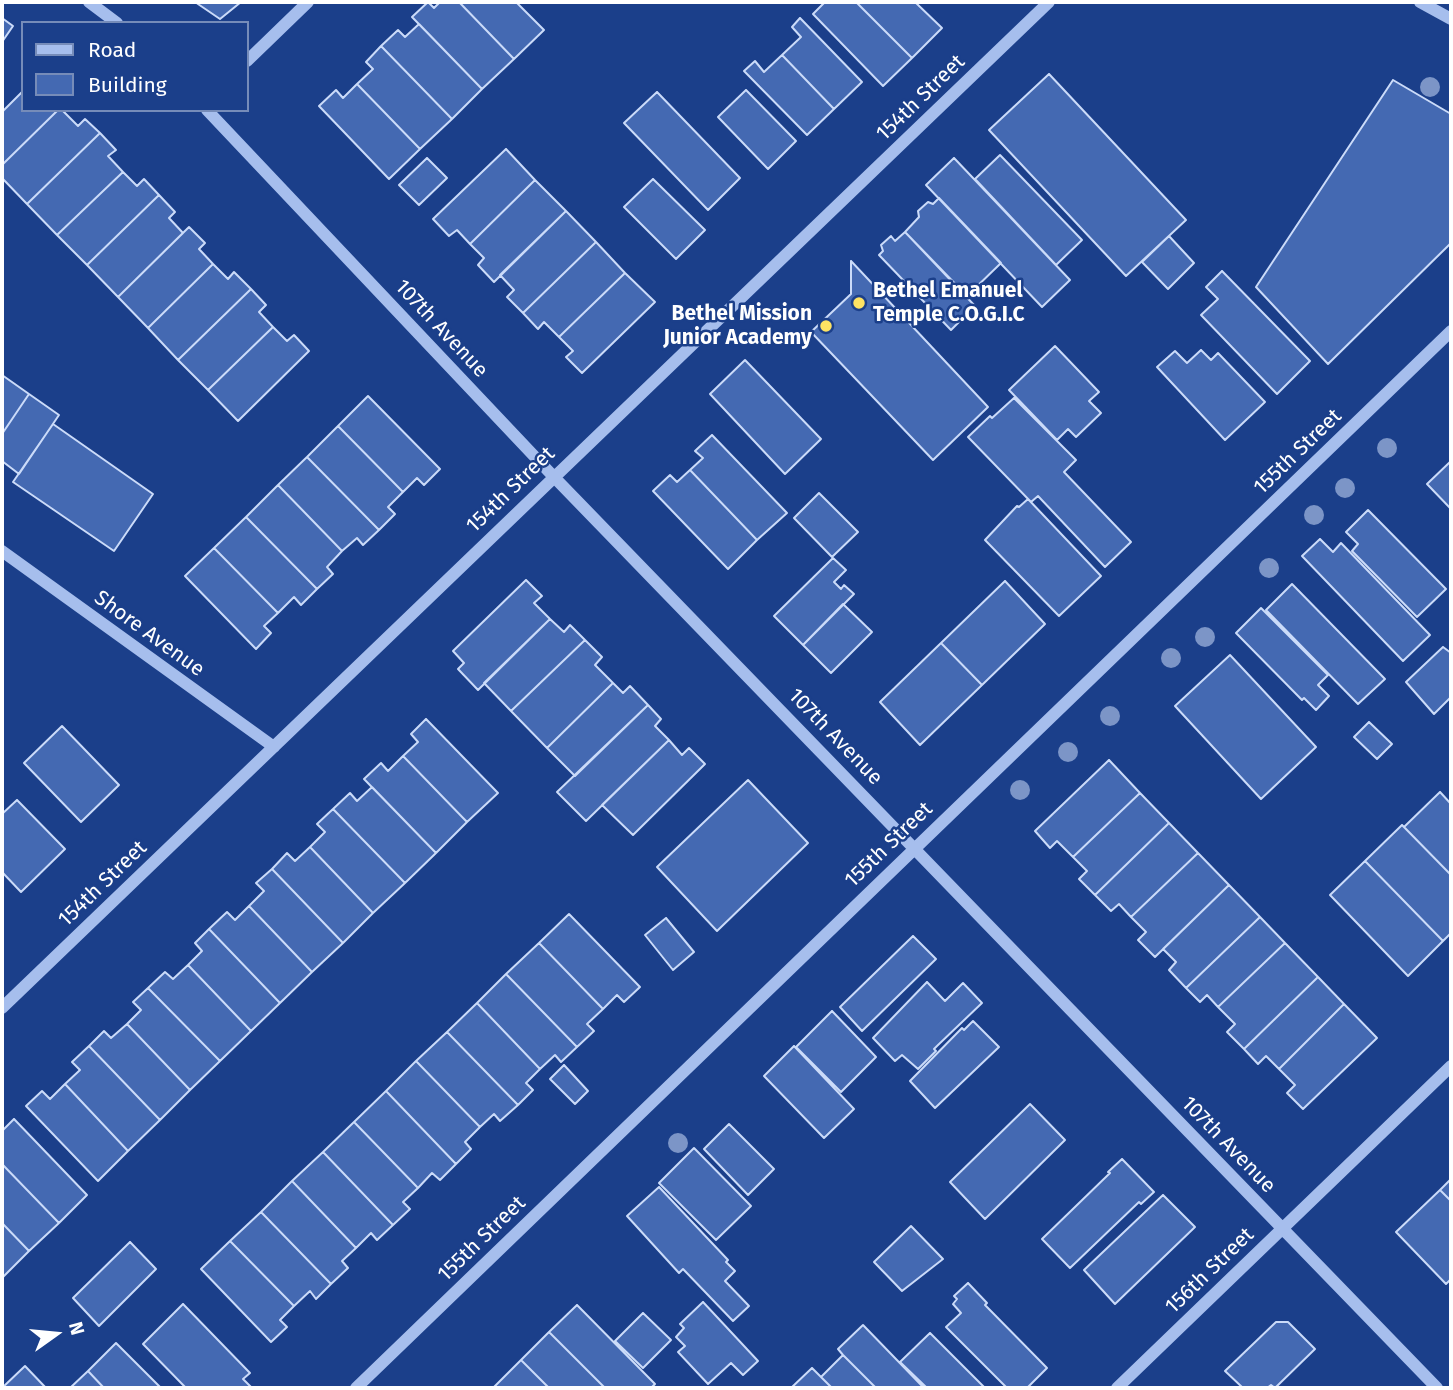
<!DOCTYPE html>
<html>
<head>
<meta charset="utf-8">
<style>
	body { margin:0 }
	#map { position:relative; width:1453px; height:1390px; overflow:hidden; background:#1b3f8a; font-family:"Fira Sans",sans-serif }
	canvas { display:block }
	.frame { position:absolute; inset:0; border:4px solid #fff; pointer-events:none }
	.legend { position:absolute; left:21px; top:21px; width:228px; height:91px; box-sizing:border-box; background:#1b3f8a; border:2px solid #768cb9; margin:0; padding:9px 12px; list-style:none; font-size:21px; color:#fff }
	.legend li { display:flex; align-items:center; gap:14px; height:35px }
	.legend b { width:35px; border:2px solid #768cb9 }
	.north { position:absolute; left:21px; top:1299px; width:70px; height:70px; -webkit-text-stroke:5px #1b3f8a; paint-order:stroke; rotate:75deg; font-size:19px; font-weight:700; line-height:28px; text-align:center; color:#fff }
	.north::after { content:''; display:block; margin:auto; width:24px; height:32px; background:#fff; clip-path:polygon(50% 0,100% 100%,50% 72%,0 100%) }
</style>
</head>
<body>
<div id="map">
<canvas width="1453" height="1390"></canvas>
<div class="frame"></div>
<ul class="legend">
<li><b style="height:9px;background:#a6beed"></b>Road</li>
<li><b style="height:19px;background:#4469b2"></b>Building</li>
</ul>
<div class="north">N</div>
</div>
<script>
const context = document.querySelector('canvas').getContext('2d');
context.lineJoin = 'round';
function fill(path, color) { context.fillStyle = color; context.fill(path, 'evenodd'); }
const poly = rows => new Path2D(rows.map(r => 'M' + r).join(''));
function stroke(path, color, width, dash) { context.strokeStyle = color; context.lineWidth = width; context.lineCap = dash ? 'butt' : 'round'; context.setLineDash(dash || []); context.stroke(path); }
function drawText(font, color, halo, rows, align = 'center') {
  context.font = font + ' "Fira Sans",sans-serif'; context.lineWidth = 5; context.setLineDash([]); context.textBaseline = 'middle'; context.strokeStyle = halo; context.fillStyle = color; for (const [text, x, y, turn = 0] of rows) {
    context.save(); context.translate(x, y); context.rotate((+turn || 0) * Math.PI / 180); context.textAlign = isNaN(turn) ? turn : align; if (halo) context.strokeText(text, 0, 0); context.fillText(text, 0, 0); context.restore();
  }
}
const building = poly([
	[195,2,241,2,220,19,195,2],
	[428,2,434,8,440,2,459,2,514,59,482,89,412,17,428,2],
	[459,2,516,2,544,30,514,59,459,2],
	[825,2,856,2,912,58,883,86,813,14,825,2],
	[856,2,915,2,942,28,912,58,856,2],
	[2,18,13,26,2,42,2,18],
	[800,18,862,82,834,109,782,55,801,37,792,27,800,18],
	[419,24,482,89,452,119,381,46,398,30,405,37,419,24],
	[381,46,452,119,420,149,357,84,373,69,366,62,381,46],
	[782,55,834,109,807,135,744,71,755,61,764,72,782,55],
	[1049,74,1186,220,1126,276,989,130,1049,74],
	[1393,80,1451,114,1451,243,1328,364,1256,287,1393,80],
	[357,84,420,149,389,179,319,106,336,90,343,98,357,84],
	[746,90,796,141,768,169,718,117,746,90],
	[23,91,23,110,58,110,2,165,2,112,23,91],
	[657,92,740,178,708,210,624,123,657,92],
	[58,110,62,110,78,126,85,119,100,133,27,204,2,178,2,165,58,110],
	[100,133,116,150,108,156,123,172,57,235,27,204,100,133],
	[506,149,535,180,470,244,457,230,449,236,433,219,506,149],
	[1000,155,1082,240,1056,265,975,179,1000,155],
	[427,158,447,178,419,205,399,185,427,158],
	[954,158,1070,280,1042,307,926,185,954,158],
	[123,172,137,186,144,179,159,195,87,265,57,235,123,172],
	[653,179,705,230,676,259,624,207,653,179],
	[535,180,566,211,494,282,478,265,484,258,470,244,535,180],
	[159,195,175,212,169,218,183,233,118,297,87,265,159,195],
	[939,198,1001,263,967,296,905,232,919,217,918,211,928,202,933,204,939,198],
	[566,211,596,242,523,313,507,297,514,290,500,275,566,211],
	[189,227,205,243,199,249,213,264,148,328,118,297,189,227],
	[905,232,975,306,951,330,879,255,883,251,881,245,891,236,895,241,905,232],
	[1169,236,1194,263,1168,289,1142,262,1169,236],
	[596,242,625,273,559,337,544,322,538,329,523,313,596,242],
	[851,261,988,407,933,460,811,332,851,294,851,261],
	[213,264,228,279,234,272,251,289,178,360,148,328,213,264],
	[1222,271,1310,361,1277,394,1201,315,1218,299,1206,287,1222,271],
	[625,273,655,302,582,373,566,357,573,351,559,337,625,273],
	[251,289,266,305,259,312,273,327,208,390,178,360,251,289],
	[273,327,287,341,294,335,309,351,238,421,208,390,273,327],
	[1055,346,1099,392,1089,401,1101,413,1076,437,1068,429,1057,440,1009,390,1055,346],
	[1201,350,1211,360,1218,353,1265,402,1225,440,1157,367,1175,351,1187,363,1201,350],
	[745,360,821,439,785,474,710,394,745,360],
	[2,375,29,394,2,434,2,375],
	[29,394,59,415,19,474,2,461,2,434,29,394],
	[368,396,440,469,424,485,417,478,403,492,338,426,368,396],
	[1014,398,1076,460,1064,472,1131,542,1105,567,1038,496,1031,502,968,437,990,416,992,418,1014,398],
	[53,424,153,494,114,551,13,482,53,424],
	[338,426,403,492,388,507,395,514,379,530,307,457,338,426],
	[712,435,787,513,757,540,690,470,703,458,695,451,712,435],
	[307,457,379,530,363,545,357,538,342,551,278,485,307,457],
	[1451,461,1451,509,1427,484,1451,461],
	[690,470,757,540,728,569,653,491,670,475,677,482,690,470],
	[278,485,342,551,327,567,333,574,317,589,246,517,278,485],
	[819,493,858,532,832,557,794,518,819,493],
	[1028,499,1101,576,1059,616,985,540,1017,506,1019,507,1028,499],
	[1368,510,1446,589,1417,617,1352,551,1358,544,1346,532,1368,510],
	[246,517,317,589,301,605,294,597,278,613,214,548,246,517],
	[1320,539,1333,552,1341,543,1430,635,1403,661,1302,556,1320,539],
	[214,548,278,613,264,626,271,633,256,649,185,576,214,548],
	[833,558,846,570,834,582,841,589,844,585,854,594,803,645,774,616,833,558],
	[526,580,542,596,534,603,550,619,478,690,458,669,464,663,453,651,526,580],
	[1005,581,1045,624,982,685,941,643,1005,581],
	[1292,584,1385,679,1358,704,1266,610,1292,584],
	[843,604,872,632,831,673,803,645,843,604],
	[1261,608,1328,675,1318,685,1329,696,1316,710,1304,698,1302,700,1236,633,1261,608],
	[550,619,564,632,570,625,585,640,511,711,484,683,550,619],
	[585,640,602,657,595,665,613,683,547,748,511,711,585,640],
	[941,643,982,685,920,745,880,702,941,643],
	[1443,647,1451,653,1451,697,1434,714,1406,682,1443,647],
	[1230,655,1316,747,1261,799,1175,706,1230,655],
	[613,683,623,693,630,686,648,705,575,776,547,748,613,683],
	[648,705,661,719,655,726,669,740,586,821,557,792,648,705],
	[426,719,498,793,467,822,403,756,418,742,411,734,426,719],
	[1369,722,1392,744,1377,759,1354,737,1369,722],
	[62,726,119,785,81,822,24,763,62,726],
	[669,740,682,755,689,748,705,764,633,835,602,805,669,740],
	[403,756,467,822,436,853,364,779,381,763,388,771,403,756],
	[1109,760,1140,793,1073,857,1057,841,1050,848,1035,831,1109,760],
	[748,780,808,843,717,931,657,867,748,780],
	[372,787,436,853,405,883,333,809,350,793,357,801,372,787],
	[1440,792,1451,804,1451,875,1404,827,1440,792],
	[1140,793,1169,823,1095,895,1079,879,1087,871,1073,857,1140,793],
	[17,800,65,849,21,892,2,872,2,814,17,800],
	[333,809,405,883,373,913,310,847,325,832,317,824,333,809],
	[1169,823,1198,853,1131,917,1119,904,1111,911,1095,895,1169,823],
	[1402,825,1451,875,1451,933,1443,941,1365,861,1402,825],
	[310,847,373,913,343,943,272,869,287,853,295,861,310,847],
	[1198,853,1229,885,1155,957,1138,940,1146,932,1131,917,1198,853],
	[1365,861,1443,941,1408,976,1330,895,1365,861],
	[272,869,343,943,312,972,249,906,264,891,256,883,272,869],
	[1229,885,1260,917,1186,988,1169,970,1176,962,1163,949,1229,885],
	[249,906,312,972,280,1003,209,929,227,912,235,920,249,906],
	[569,914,640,987,624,1002,617,995,603,1009,539,943,569,914],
	[1260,917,1285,943,1218,1007,1207,995,1200,1002,1186,988,1260,917],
	[666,918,694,952,673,970,645,935,666,918],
	[209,929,280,1003,251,1031,188,965,202,951,195,943,209,929],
	[913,936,936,959,862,1031,840,1007,913,936],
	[539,943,603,1009,587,1024,594,1031,577,1047,506,974,539,943],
	[1285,943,1318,977,1244,1049,1227,1032,1235,1024,1218,1007,1285,943],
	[188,965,251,1031,220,1061,148,988,165,972,173,979,188,965],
	[506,974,577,1047,561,1062,555,1055,540,1069,477,1003,506,974],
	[1318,977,1344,1004,1279,1069,1266,1056,1258,1064,1244,1049,1318,977],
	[927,982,945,1001,963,983,982,1003,937,1046,934,1049,936,1051,918,1069,902,1055,895,1061,873,1038,927,982],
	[148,988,220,1061,190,1090,127,1024,141,1010,133,1002,148,988],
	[477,1003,540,1069,526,1083,533,1090,518,1105,447,1032,477,1003],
	[1344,1004,1377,1038,1303,1109,1287,1093,1295,1085,1279,1069,1344,1004],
	[832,1011,876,1057,841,1092,796,1047,832,1011],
	[973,1021,999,1047,935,1108,910,1081,962,1028,964,1030,973,1021],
	[127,1024,190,1090,160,1120,89,1046,104,1031,111,1038,127,1024],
	[447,1032,518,1105,500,1121,494,1114,480,1127,416,1061,447,1032],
	[89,1046,160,1120,128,1151,65,1084,80,1070,72,1062,89,1046],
	[794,1046,854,1109,824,1138,764,1076,794,1046],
	[416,1061,480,1127,465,1142,471,1149,456,1164,386,1091,416,1061],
	[564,1065,588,1091,575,1104,550,1079,564,1065],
	[65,1084,128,1151,98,1181,26,1106,42,1091,50,1099,65,1084],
	[386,1091,456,1164,440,1180,432,1173,418,1188,354,1122,386,1091],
	[1030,1104,1065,1140,985,1219,950,1182,1030,1104],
	[14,1119,87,1195,59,1223,2,1164,2,1131,14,1119],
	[354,1122,418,1188,403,1202,410,1209,393,1225,323,1152,354,1122],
	[729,1124,774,1169,748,1195,704,1149,729,1124],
	[694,1148,751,1206,716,1240,659,1183,694,1148],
	[323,1152,393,1225,377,1240,371,1233,356,1248,292,1181,323,1152],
	[1122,1159,1154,1192,1141,1204,1139,1202,1070,1268,1042,1239,1110,1173,1108,1172,1122,1159],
	[2,1164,59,1223,29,1251,2,1223,2,1164],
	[1451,1179,1451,1201,1440,1190,1451,1179],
	[292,1181,356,1248,342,1261,348,1268,331,1284,261,1212,292,1181],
	[659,1187,728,1260,726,1262,735,1271,725,1281,749,1306,733,1321,683,1269,679,1273,627,1216,659,1187],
	[1440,1190,1451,1201,1451,1279,1446,1284,1396,1232,1440,1190],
	[1163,1195,1195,1227,1115,1304,1084,1270,1163,1195],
	[261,1212,331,1284,316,1299,310,1291,294,1306,230,1241,261,1212],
	[2,1223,29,1251,2,1278,2,1223],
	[911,1226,943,1259,902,1291,874,1262,911,1226],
	[230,1241,294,1306,280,1320,287,1327,271,1342,201,1269,230,1241],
	[130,1242,156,1269,99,1326,73,1298,130,1242],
	[968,1283,987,1303,985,1305,1047,1368,1027,1388,1007,1388,946,1327,961,1313,953,1304,957,1299,954,1296,968,1283],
	[703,1302,758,1361,743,1375,731,1363,708,1384,678,1352,685,1346,676,1337,684,1328,680,1324,703,1302],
	[183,1304,250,1373,243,1379,252,1388,186,1388,143,1344,183,1304],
	[577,1305,655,1384,651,1388,605,1388,549,1332,577,1305],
	[643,1313,671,1340,643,1368,615,1341,643,1313],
	[1276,1322,1288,1322,1315,1349,1275,1388,1271,1385,1267,1388,1243,1388,1225,1371,1276,1322],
	[863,1325,924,1388,876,1388,843,1355,838,1349,863,1325],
	[549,1332,605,1388,549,1388,521,1360,549,1332],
	[930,1333,985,1388,927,1388,900,1362,930,1333],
	[116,1343,161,1388,104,1388,88,1371,116,1343],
	[843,1355,876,1388,832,1388,821,1377,843,1355],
	[521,1360,549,1388,493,1388,521,1360],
	[25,1366,46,1388,2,1388,25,1366],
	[812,1368,832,1388,791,1388,812,1368],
	[88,1371,104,1388,70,1388,88,1371]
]);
fill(building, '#4469b2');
stroke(building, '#cbdbf9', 2);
stroke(poly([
	[89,2,117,23],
	[1420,2,1451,19],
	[247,61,308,2],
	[207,110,553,476,1437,1388],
	[2,551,274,747],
	[2,1008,1049,2],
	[356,1388,1451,331],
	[1117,1388,1451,1066]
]), '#a6beed', 12);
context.fillStyle = '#7c95c7';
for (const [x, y] of [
	[1430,87],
	[1387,448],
	[1345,488],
	[1314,515],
	[1269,568],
	[1205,637],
	[1171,658],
	[1110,716],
	[1068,752],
	[1020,790],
	[678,1143]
]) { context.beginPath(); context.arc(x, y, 10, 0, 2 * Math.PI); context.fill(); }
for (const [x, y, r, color] of [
	[859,303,7,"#fde263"],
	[826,326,7,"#fde263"]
]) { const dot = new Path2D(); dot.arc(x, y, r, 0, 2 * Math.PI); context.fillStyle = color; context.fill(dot); stroke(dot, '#1b3f8a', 2.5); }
drawText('21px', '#fff', '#1b3f8a', [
	["154th Street",921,98,-44],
	["107th Avenue",441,329,47],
	["155th Street",1298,452,-44],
	["154th Street",511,490,-44],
	["Shore Avenue",149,634,36],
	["107th Avenue",835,737,46],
	["155th Street",889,845,-44],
	["154th Street",103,884,-44],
	["107th Avenue",1228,1145,46],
	["155th Street",482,1239,-44],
	["156th Street",1210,1271,-44]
]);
drawText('bold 21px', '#fff', '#1b3f8a', [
	["Bethel Emanuel",873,291],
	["Temple C.O.G.I.C",873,315],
	["Bethel Mission",812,314,"right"],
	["Junior Academy",812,338,"right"]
], 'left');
</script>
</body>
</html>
